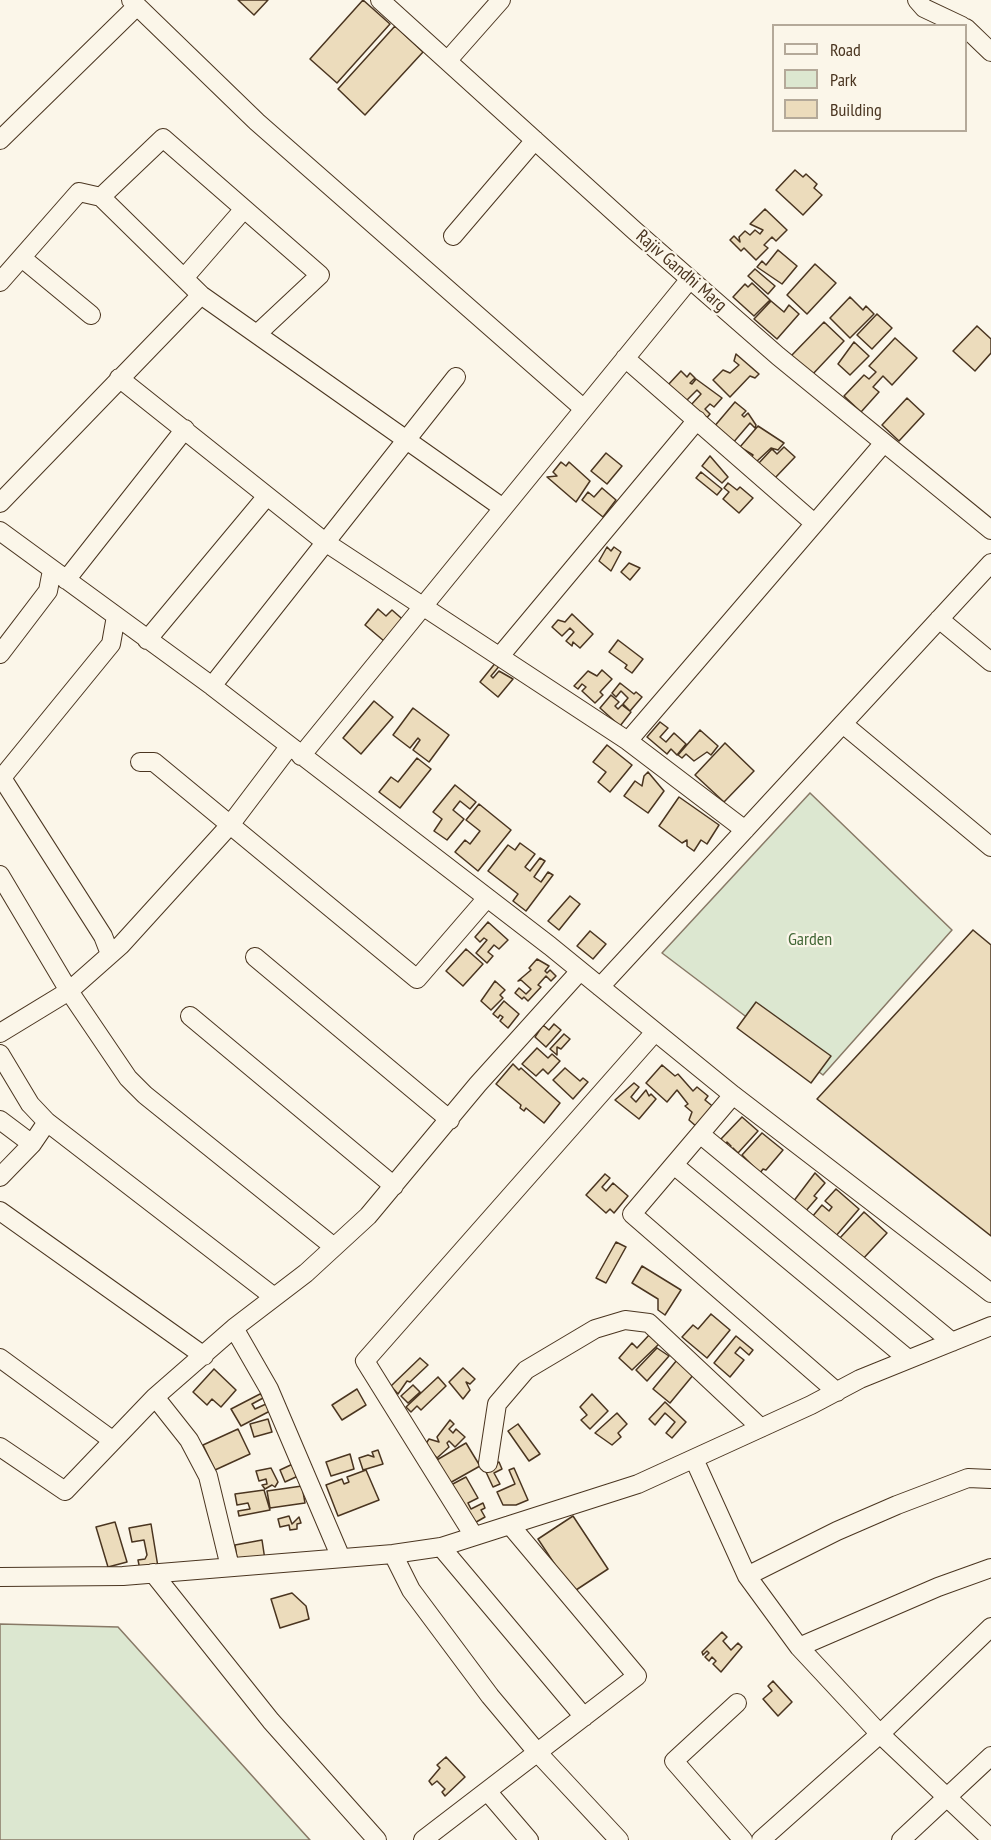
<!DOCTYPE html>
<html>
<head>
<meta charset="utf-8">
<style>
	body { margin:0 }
	#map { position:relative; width:991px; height:1840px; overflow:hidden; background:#fbf6e9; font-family:"PT Sans Narrow",sans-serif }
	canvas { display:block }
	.legend { position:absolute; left:772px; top:24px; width:195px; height:108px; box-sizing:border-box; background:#fbf6e9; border:2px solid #b4a999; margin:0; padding:8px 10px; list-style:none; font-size:18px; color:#4a3520 }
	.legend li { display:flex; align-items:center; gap:12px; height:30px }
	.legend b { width:30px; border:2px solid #b4a999 }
</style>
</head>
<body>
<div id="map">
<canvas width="991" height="1840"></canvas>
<ul class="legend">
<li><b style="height:8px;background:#fbf6e9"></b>Road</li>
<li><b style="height:16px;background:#dce7d0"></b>Park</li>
<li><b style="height:16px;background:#ecdcbc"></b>Building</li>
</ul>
</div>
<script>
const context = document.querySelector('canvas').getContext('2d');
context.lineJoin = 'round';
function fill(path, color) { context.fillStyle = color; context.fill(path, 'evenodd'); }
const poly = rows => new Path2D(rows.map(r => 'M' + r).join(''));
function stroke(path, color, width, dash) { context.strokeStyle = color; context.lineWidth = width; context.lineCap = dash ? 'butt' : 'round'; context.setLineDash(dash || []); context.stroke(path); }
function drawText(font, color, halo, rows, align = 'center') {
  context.font = font + ' "PT Sans Narrow",sans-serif'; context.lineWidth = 4.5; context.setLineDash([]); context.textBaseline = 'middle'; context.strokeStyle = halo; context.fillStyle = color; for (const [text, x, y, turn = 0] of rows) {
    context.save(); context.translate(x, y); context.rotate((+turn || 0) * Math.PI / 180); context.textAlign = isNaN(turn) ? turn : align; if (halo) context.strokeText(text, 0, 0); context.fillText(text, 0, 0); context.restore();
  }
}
const green = poly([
	[810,793,952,930,823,1075,662,953,810,793],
	[0,1624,118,1627,310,1840,0,1840,0,1624]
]);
fill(green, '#dce7d0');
stroke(green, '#887966', 1.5);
const building = poly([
	[238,0,268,0,254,15,238,0],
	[363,0,390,24,337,83,310,59,363,0],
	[395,26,423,52,365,115,338,89,395,26],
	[795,170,803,177,806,174,817,184,814,188,822,195,803,215,776,190,795,170],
	[765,209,787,230,776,241,772,237,764,245,768,248,756,260,744,248,741,251,730,240,734,236,740,242,739,237,745,231,750,235,755,230,760,234,763,230,750,224,765,209],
	[778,250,797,266,782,284,757,267,762,261,766,265,778,250],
	[815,264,836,283,807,314,787,295,815,264],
	[755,269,775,286,768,294,748,276,755,269],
	[752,283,770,300,754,316,733,297,745,284,748,287,752,283],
	[850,297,863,310,866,306,874,314,850,338,830,318,850,297],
	[771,301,784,312,789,305,799,314,777,339,754,319,771,301],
	[877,314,892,328,872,349,857,335,877,314],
	[824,322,844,341,811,376,791,356,824,322],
	[977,326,991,339,991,353,975,371,953,351,977,326],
	[895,338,917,358,892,385,883,376,873,387,879,392,861,412,844,396,864,375,869,379,876,372,869,366,895,338],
	[854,342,869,356,850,375,838,364,854,342],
	[736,354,759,374,755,378,750,376,730,397,713,380,723,370,730,373,739,365,734,361,736,354],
	[681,371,687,377,690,373,695,378,690,383,692,384,696,379,722,398,714,407,710,404,705,409,710,414,705,420,690,406,701,394,697,390,685,402,667,386,681,371],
	[907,398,924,414,899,441,882,425,907,398],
	[735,402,746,411,742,415,744,417,748,413,756,425,755,428,750,423,732,444,713,428,735,402],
	[758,426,784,443,778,450,771,448,755,463,751,459,753,455,740,447,758,426],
	[784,447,795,457,774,479,758,464,772,449,777,454,784,447],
	[606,453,622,466,607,484,591,471,606,453],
	[710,456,728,477,722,483,702,466,710,456],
	[561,462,566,466,569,462,590,481,576,502,547,477,557,476,553,472,561,462],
	[701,472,722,489,717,495,696,478,701,472],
	[728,483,737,490,740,487,753,498,739,513,723,499,729,492,724,488,728,483],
	[602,488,616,500,603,517,582,500,588,492,594,497,602,488],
	[607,547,611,551,614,547,621,552,611,571,599,561,607,547],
	[629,563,640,568,630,580,621,572,629,563],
	[378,609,386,616,392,610,408,624,390,646,365,625,378,609],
	[572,614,593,634,580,648,573,642,572,646,566,641,574,632,570,628,562,636,552,627,558,620,565,622,572,614],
	[618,640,643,659,632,673,625,668,627,665,609,652,618,640],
	[497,661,501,664,491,676,493,678,499,671,513,679,498,697,480,682,497,661],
	[602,670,612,679,600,692,603,695,595,703,582,691,586,687,582,684,578,689,574,686,588,671,597,676,602,670],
	[620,683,634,694,636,692,642,697,630,711,623,704,628,698,621,691,616,697,612,693,620,683],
	[611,695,619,702,615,706,618,709,622,705,631,712,620,726,600,708,611,695],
	[374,701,393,717,361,754,343,738,374,701],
	[413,708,449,735,429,762,413,750,420,740,418,738,410,748,393,735,413,708],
	[660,722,668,728,660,737,666,742,674,733,686,744,677,755,671,749,667,754,647,737,660,722],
	[700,730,718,746,711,755,707,752,694,761,686,754,682,758,678,755,700,730],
	[725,743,754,771,724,802,695,775,725,743],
	[607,745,632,765,610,792,598,782,606,772,593,762,607,745],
	[417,758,431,769,400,808,379,792,391,777,398,782,417,758],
	[648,772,664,791,648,813,624,796,635,781,642,786,644,776,648,772],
	[455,785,476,802,470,809,460,801,453,810,464,819,447,840,434,831,442,819,433,812,455,785],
	[679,797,719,825,707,844,701,840,694,851,687,846,687,840,682,843,659,826,679,797],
	[479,804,511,830,478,871,455,852,465,840,470,844,480,831,466,820,479,804],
	[520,843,535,854,525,867,530,871,540,858,545,861,534,877,541,882,548,872,553,875,526,911,513,901,518,894,488,871,508,845,515,850,520,843],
	[570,896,580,904,559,930,548,921,570,896],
	[488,922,508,940,499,949,494,945,488,952,493,956,487,963,476,953,487,940,484,938,480,942,475,937,488,922],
	[973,930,991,945,991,1236,817,1099,973,930],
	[590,931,606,944,593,959,577,946,590,931],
	[466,949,483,964,463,986,446,971,466,949],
	[537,959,549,966,545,971,547,973,550,970,556,976,551,981,546,976,538,985,541,987,528,1001,524,997,522,999,515,993,519,988,526,994,531,989,521,980,518,981,531,970,529,968,537,959],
	[495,981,505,990,500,995,503,998,491,1010,481,1001,495,981],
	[504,1001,519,1014,508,1028,500,1021,503,1017,500,1015,498,1018,493,1014,504,1001],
	[756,1002,831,1056,811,1083,737,1028,756,1002],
	[554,1024,561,1030,546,1047,535,1037,543,1025,549,1030,554,1024],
	[564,1034,570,1039,561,1049,557,1047,557,1055,550,1049,564,1034],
	[537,1048,548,1058,552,1054,560,1061,548,1074,543,1069,536,1076,522,1064,537,1048],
	[513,1064,519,1070,521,1068,560,1103,544,1123,526,1108,524,1111,520,1108,521,1105,496,1084,513,1064],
	[662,1065,675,1076,678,1074,693,1091,697,1087,708,1096,705,1100,716,1109,697,1127,689,1120,692,1112,685,1106,688,1104,677,1090,667,1102,646,1083,662,1065],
	[565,1068,580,1081,583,1078,588,1082,573,1099,553,1080,565,1068],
	[634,1083,639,1087,631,1097,636,1102,646,1090,649,1096,651,1094,656,1099,639,1119,615,1100,634,1083],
	[742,1117,758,1131,738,1153,733,1148,731,1151,728,1149,731,1146,727,1142,725,1145,721,1139,742,1117],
	[762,1133,783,1150,766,1170,763,1169,760,1173,742,1155,762,1133],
	[815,1173,825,1183,814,1196,817,1198,804,1213,793,1202,815,1173],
	[605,1174,610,1178,602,1187,606,1191,613,1183,628,1196,614,1213,610,1209,606,1213,586,1195,605,1174],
	[836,1189,859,1209,835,1237,812,1217,822,1205,829,1211,832,1207,825,1201,836,1189],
	[864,1212,887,1233,862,1260,839,1239,864,1212],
	[616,1242,626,1247,606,1283,596,1278,616,1242],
	[642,1266,681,1290,665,1315,658,1310,658,1299,632,1283,642,1266],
	[711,1314,730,1330,707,1358,682,1337,693,1325,698,1329,711,1314],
	[650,1334,660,1343,632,1370,619,1358,632,1343,637,1348,650,1334],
	[736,1336,753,1350,749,1355,740,1347,735,1353,744,1360,730,1377,714,1363,736,1336],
	[657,1348,669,1356,647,1381,636,1370,657,1348],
	[420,1358,428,1365,410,1382,407,1381,398,1394,391,1386,420,1358],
	[677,1360,694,1374,670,1403,653,1389,677,1360],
	[463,1368,475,1379,470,1384,466,1382,470,1390,463,1399,449,1382,463,1368],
	[214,1369,236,1390,221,1407,212,1399,207,1405,193,1392,214,1369],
	[438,1377,446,1386,421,1410,417,1406,411,1412,406,1407,438,1377],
	[413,1385,420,1392,408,1403,401,1396,413,1385],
	[357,1389,366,1405,342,1420,332,1405,357,1389],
	[260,1394,265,1397,252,1404,255,1409,266,1404,270,1411,241,1426,231,1409,260,1394],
	[592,1394,608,1411,590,1429,581,1420,587,1415,580,1407,592,1394],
	[665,1402,686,1422,672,1438,666,1433,675,1422,665,1413,655,1425,649,1419,665,1402],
	[617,1413,627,1424,618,1433,621,1437,612,1445,595,1433,617,1413],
	[268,1419,272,1432,254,1437,250,1424,268,1419],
	[450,1420,454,1424,449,1429,453,1433,456,1429,465,1437,455,1447,449,1441,447,1443,449,1447,437,1458,426,1446,427,1442,429,1439,439,1442,437,1437,450,1420],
	[518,1424,540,1454,529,1461,508,1431,518,1424],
	[238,1429,250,1454,215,1470,203,1445,238,1429],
	[466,1443,480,1466,448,1484,435,1461,466,1443],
	[378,1450,383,1464,363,1470,359,1458,368,1455,374,1457,372,1452,378,1450],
	[350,1454,354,1469,331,1476,326,1462,350,1454],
	[297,1462,298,1476,285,1482,280,1470,297,1462],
	[499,1462,502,1469,494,1473,500,1484,493,1487,486,1472,492,1470,491,1466,499,1462],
	[271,1468,278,1482,275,1487,272,1485,265,1489,262,1485,267,1484,266,1479,259,1481,256,1471,271,1468],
	[514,1468,528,1500,516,1505,503,1505,497,1492,515,1484,509,1470,514,1468],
	[366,1470,379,1500,338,1516,326,1485,342,1479,344,1484,349,1482,347,1477,366,1470],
	[466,1477,478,1498,468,1503,471,1509,483,1503,485,1508,481,1510,485,1517,471,1525,449,1486,466,1477],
	[302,1486,305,1503,270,1508,267,1491,302,1486],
	[264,1490,270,1510,239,1516,238,1511,250,1509,248,1503,237,1505,235,1494,264,1490],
	[289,1516,292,1524,299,1517,301,1523,297,1524,297,1529,290,1530,289,1525,280,1527,278,1519,289,1516],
	[573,1516,608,1569,573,1592,538,1539,573,1516],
	[115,1522,127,1562,108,1567,96,1527,115,1522],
	[151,1524,158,1567,140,1570,138,1560,145,1559,147,1555,144,1540,132,1542,129,1528,151,1524],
	[262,1540,265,1560,238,1564,235,1545,262,1540],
	[292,1593,306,1606,309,1619,280,1628,271,1599,292,1593],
	[722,1632,727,1637,723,1641,731,1650,738,1643,742,1647,721,1672,713,1664,716,1661,712,1657,709,1661,705,1657,709,1653,707,1651,703,1655,702,1652,722,1632],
	[773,1681,792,1702,778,1716,763,1699,772,1691,768,1686,773,1681],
	[446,1757,465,1777,445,1796,442,1792,445,1789,437,1781,432,1785,429,1781,440,1768,437,1765,446,1757]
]);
fill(building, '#ecdcbc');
stroke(building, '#4a3520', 1.5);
const minor = poly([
	[131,0,257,122,584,409],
	[380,0,635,231,778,356,991,530],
	[917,0,924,8,962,26],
	[966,28,991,52],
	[448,60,501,0],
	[0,140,137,6],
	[101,197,163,138,320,275,257,334],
	[453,236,535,140],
	[22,258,91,315],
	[184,278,244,209],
	[0,282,79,192,101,197,201,295,503,508],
	[625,358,814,523],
	[119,378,325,542,628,741,745,830],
	[0,503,201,295],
	[0,531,212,686,550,946,733,1095,991,1293],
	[66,580,185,429],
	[939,619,991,662],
	[147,640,267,496],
	[0,654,48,591,52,570],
	[500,656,697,420],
	[212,686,456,377],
	[843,724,991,847],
	[628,741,883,444],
	[301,756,690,279],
	[140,762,154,762,417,979,487,898],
	[2,778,103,936,110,954],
	[0,780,111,644,116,616],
	[0,875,69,991,128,1078,145,1095,334,1247],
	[255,957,450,1120],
	[600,987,991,563],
	[190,1016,394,1186],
	[0,1033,69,991,121,945,230,825,289,747],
	[0,1054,30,1104,47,1122,274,1297],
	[733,1095,632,1214,837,1392],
	[0,1120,32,1144],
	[700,1134,952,1342],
	[674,1165,908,1359],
	[0,1177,32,1144,47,1122],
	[0,1211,204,1356],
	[234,1328,269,1389,341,1558],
	[0,1358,112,1440],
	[155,1397,189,1440,208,1476,230,1567],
	[0,1447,65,1491,155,1397,234,1328,306,1273,368,1216,478,1084,580,971],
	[694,1459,747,1576,799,1647,880,1734,991,1839],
	[488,1463,497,1404,526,1370,595,1329,625,1320,649,1323,761,1428],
	[474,1536,365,1361,655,1032],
	[441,1547,584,1717],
	[393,1554,411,1590,490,1696,537,1752,619,1840],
	[153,1573,271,1721,377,1840],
	[747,1576,837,1531,897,1505,968,1478,991,1479],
	[0,1577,123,1576,393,1554,441,1547,638,1484,811,1405,860,1379,991,1326],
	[799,1647,938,1587,991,1568],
	[737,1703,674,1761,743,1840],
	[487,1791,529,1840],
	[423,1840,637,1676,510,1525],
	[761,1840,880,1734,991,1627],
	[901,1840,991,1756]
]);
stroke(minor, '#4a3520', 20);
stroke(minor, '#fbf6e9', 18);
drawText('18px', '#4a3520', '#fbf6e9', [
	["Rajiv Gandhi Marg",681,271,41]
]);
drawText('18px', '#436837', '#fbf6e9', [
	["Garden",810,940]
]);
</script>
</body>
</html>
